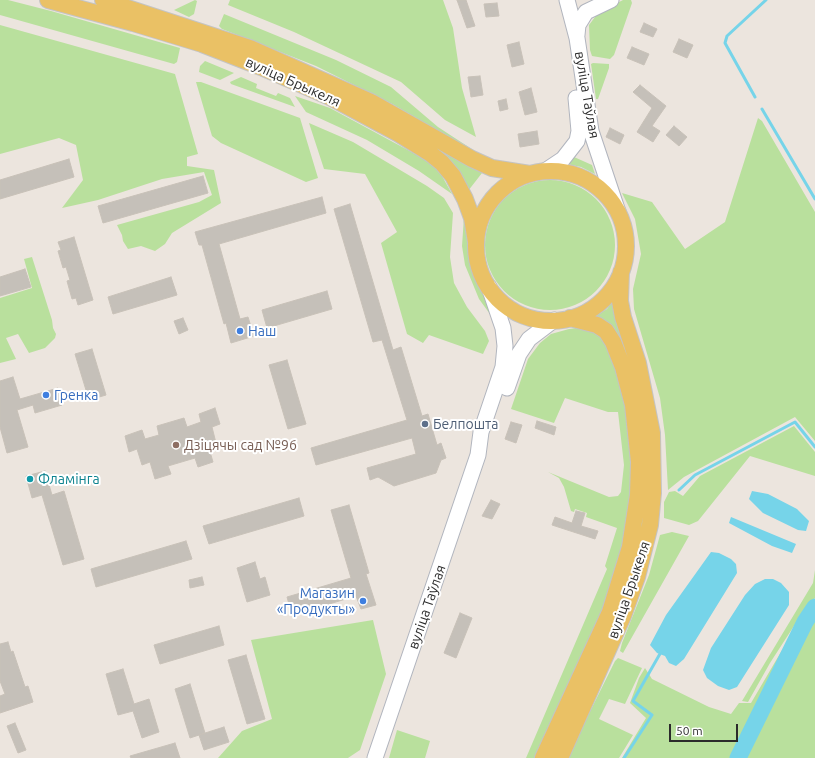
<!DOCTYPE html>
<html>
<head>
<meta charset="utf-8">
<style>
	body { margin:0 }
	#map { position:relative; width:815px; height:758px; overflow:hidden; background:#ece5de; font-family:Ubuntu,sans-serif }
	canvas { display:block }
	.scale { position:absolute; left:669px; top:724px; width:69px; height:18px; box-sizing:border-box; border:2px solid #2b2b2b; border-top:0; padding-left:5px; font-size:12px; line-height:14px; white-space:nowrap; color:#2b2b2b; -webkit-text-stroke:3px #fff; paint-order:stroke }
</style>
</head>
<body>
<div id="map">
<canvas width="815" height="758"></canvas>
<div class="scale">50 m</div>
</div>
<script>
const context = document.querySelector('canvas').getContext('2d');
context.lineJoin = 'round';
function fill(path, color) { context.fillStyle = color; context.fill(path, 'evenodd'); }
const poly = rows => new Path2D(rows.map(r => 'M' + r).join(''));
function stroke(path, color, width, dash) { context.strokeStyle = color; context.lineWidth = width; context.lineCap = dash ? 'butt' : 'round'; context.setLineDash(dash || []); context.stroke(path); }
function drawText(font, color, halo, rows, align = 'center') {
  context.font = font + ' Ubuntu,sans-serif'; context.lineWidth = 4; context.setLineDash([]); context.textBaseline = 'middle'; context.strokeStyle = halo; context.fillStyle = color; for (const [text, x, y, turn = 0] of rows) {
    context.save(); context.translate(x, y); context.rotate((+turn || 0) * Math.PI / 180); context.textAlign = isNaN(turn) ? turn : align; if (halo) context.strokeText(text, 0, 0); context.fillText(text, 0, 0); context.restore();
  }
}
fill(poly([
	[0,0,8,0,51,11,180,48,177,62,174,64,0,15],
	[195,0,197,1,194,14,189,17,174,10],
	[230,0,443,0,453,28,462,88,476,137,445,120,401,82,294,32,228,5],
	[623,0,631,0,632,3,614,55,610,59,592,56,590,50,589,25,598,13],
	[224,14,336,60,391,87,438,127,487,159,480,156,394,105,316,66,222,29,219,26],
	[0,25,175,74,198,154,187,157,187,166,214,170,221,203,172,233,165,244,155,251,141,246,128,249,123,241,122,235,117,225,199,202,212,195,204,172,162,179,98,200,62,208,83,180,76,145,59,138,0,154],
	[205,61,234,73,220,80,199,72,200,66],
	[593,63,609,64,609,68,598,99,596,99,591,64],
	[241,77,257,84,256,88,276,96,278,93,290,98,295,107,231,84,230,82],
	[196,82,201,82,300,118,318,178,306,182,221,143,212,136],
	[295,96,330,108,430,162,442,176,452,194,419,171,367,140,306,112],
	[758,118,762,121,815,212,815,441,795,417,684,477,668,490,665,435,660,398,634,309,633,289,641,254,635,219,622,193,652,202,685,249,725,222],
	[309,123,353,142,427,186,444,198,453,213,450,257,454,283,467,307,485,331,489,341,483,354,429,335,423,343,407,334,381,243,397,232,365,174,324,169],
	[443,150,482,173,468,191,442,153],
	[574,157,592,165,595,174,581,167,567,164],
	'485 245a65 65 0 1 1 130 0a65 65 0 1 1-130 0Z',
	[464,217,472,267,495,321,479,299,465,265,462,246],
	[32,257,52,320,53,328,56,334,55,338,45,348,29,353,18,334,6,338,16,359,0,363,0,298,32,288,24,259],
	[612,302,624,345,622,346,597,317,597,315,607,309],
	[583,327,599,333,609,346,624,393,632,454,631,497,627,531,604,606,535,758,526,758,607,569,605,566,617,528,586,517,587,513,575,509,574,512,571,511,564,487,559,478,548,472,609,497,618,496,621,492,624,465,618,412,608,412,565,398,554,423,511,409,528,359,540,343,551,334,569,329],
	[794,426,815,452,815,476,750,456,698,521,689,525,664,518,664,502,669,492,675,491,683,496,700,476],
	[672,532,689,536,623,653,620,651,622,643,649,575,660,535],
	[815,570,815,598,803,612,770,663,748,702,742,701,813,583],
	[815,608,815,758,622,758,646,718,630,703,639,678,645,668,652,679,709,707,731,714,739,703,751,703,795,628,808,612],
	[373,620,386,674,360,750,348,758,218,758,242,731,272,719,251,640],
	[618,658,642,668,625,704,609,699,599,719,633,735,619,758,567,758,615,661],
	[397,730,430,741,425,758,389,758]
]), '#b9e09d');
fill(poly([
	[752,491,768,494,797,509,809,521,806,531,798,530,763,513,749,499],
	[731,517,796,544,792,553,772,546,729,523],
	[711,552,719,553,731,559,736,564,737,573,684,659,676,666,669,663,665,656,657,653,650,645,666,615],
	[765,579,773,579,781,583,789,592,789,605,737,687,729,690,718,686,707,678,703,670,711,648,745,595,755,584]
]), '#76d4e9');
stroke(poly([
	[755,97,725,43,727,36,766,0],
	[762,109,815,199],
	[679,490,695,475,795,422,815,447],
	[624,758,652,715,633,701,661,652]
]), '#76d4e9', 3);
stroke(poly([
	[738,758,805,622,815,607]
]), '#76d4e9', 17);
const building = poly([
	[457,0,466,0,475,26,467,28,457,0],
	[497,3,499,16,486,17,484,4,497,3],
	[644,23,657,29,653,37,640,32,644,23],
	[679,39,693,45,687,58,673,52,679,39],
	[519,42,524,64,512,67,507,45,519,42],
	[632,47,649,54,644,65,627,58,632,47],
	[480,76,483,95,471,97,468,77,480,76],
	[640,85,666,106,652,126,660,131,653,142,637,132,652,108,633,92,640,85],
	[531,88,537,112,525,115,519,92,531,88],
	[506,99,508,109,500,111,498,101,506,99],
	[674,126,687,137,679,146,666,135,674,126],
	[610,128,624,135,620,144,606,137,610,128],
	[537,131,539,144,520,147,518,134,537,131],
	[69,159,74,177,0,199,0,180,69,159],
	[203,176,208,193,103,223,98,206,203,176],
	[322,197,326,213,219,244,240,319,248,317,254,336,231,343,226,323,224,324,202,245,199,245,195,232,322,197],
	[350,204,393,350,401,347,422,416,428,414,437,445,441,443,446,458,441,460,436,473,394,486,378,477,370,480,367,468,416,454,412,438,316,465,311,448,407,420,382,340,373,342,334,209,350,204],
	[74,237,93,300,78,305,76,298,72,299,67,281,70,280,66,267,63,268,58,251,61,250,58,242,74,237],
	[25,269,31,287,0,296,0,277,25,269],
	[171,277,177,295,113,314,108,297,171,277],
	[327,291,332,309,267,328,262,310,327,291],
	[183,318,188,330,179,334,174,321,183,318],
	[92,349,106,395,89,400,75,354,92,349],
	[287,360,306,424,288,429,269,365,287,360],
	[13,377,20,399,58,388,62,405,35,413,33,405,17,410,28,447,7,453,0,427,0,381,13,377],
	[215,408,220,424,212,427,216,443,208,445,213,462,198,467,195,458,168,466,171,474,155,479,150,462,142,465,137,449,129,452,125,436,142,430,145,439,159,435,157,426,184,418,187,427,201,422,199,414,215,408],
	[537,421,556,427,554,435,535,428,537,421],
	[511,422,522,425,516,443,505,439,511,422],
	[45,471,52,495,64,491,84,559,63,565,42,495,32,498,26,476,45,471],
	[299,498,304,516,209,544,203,526,299,498],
	[491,500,500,504,492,519,482,516,491,500],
	[349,505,369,573,366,574,376,605,361,609,356,596,292,615,287,597,351,578,331,510,349,505],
	[576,511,585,513,581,526,598,531,595,539,552,525,555,517,572,523,576,511],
	[186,541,192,559,96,587,91,569,186,541],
	[255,562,260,579,265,577,270,595,247,602,237,568,255,562],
	[202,577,204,585,190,588,189,580,202,577],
	[460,613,472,618,456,658,444,653,460,613],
	[219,626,224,645,160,664,154,645,219,626],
	[8,642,11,652,13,651,25,687,28,686,33,702,0,713,0,696,5,694,0,681,0,644,8,642],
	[246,655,265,719,247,724,228,660,246,655],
	[123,669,134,704,149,699,159,732,142,738,133,711,118,715,106,674,123,669],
	[190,684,205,733,190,738,175,689,190,684],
	[15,723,26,750,18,753,7,726,15,723],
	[224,727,229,742,204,750,199,735,224,727],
	[175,743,180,758,131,758,130,756,175,743]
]);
fill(building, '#c5c0b9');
stroke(building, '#c8c1b8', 1);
const secondary = poly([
	[567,0,577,38,591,131,618,212],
	[577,35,578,25,586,12,611,0],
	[545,171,563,159,577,141,579,131,576,98],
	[507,388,519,354,529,339,554,320],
	[375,758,478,455,481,432,503,367,505,346,503,328,489,287]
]);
const primary = poly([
	[48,0,133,23,202,44,261,67,330,97,399,134,431,154,442,163,453,176,465,199,472,218,476,242],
	[103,0,250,48,371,102,472,159,492,168,530,174],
	'476 246a75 75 0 1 1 150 0a75 75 0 1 1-150 0Z',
	[543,758,610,612,630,547,638,495,639,462,633,405,623,367,613,342,606,331,597,325,570,318],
	[560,758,623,616,637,577,650,525,653,493,652,433,638,363,623,317,620,301,621,272]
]);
stroke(secondary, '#b1b5be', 17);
stroke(primary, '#c4c4c4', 18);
stroke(secondary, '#fff', 15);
stroke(primary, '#eac165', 16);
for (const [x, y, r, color] of [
	[240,331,4,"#3f7fe0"],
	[46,395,4,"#3f7fe0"],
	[425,424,4,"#5c6f8a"],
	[176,445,4,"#8d6e63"],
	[30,479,4,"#0f9aa8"],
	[363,601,4,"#3f7fe0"]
]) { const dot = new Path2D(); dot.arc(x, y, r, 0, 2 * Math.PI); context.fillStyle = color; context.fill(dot); stroke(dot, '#fff', 1.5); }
drawText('14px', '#2b2b2b', '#fff', [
	["вуліца Брыкеля",293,82,24],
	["вуліца Таўлая",587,95,80],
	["вуліца Брыкеля",629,590,-71],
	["вуліца Таўлая",427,607,-71]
]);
drawText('14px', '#366cbe', '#fff', [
	["Наш",248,331],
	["Гренка",54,395],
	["Магазин",355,593,"right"],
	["«Продукты»",355,609,"right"]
], 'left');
drawText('14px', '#4e5e75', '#fff', [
	["Белпошта",433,424]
], 'left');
drawText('14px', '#785e54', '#fff', [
	["Дзіцячы сад №96",184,445]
], 'left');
drawText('14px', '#0d838f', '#fff', [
	["Фламінга",38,479]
], 'left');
</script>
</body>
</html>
